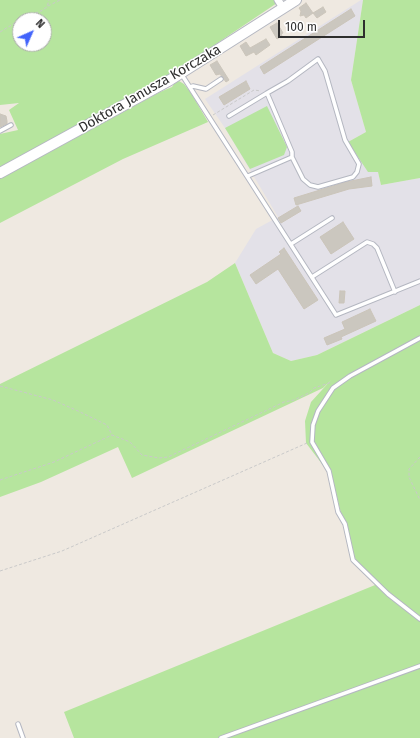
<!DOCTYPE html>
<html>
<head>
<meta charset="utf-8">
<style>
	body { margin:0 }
	#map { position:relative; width:420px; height:738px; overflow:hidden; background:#efe9e1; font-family:"Fira Sans",sans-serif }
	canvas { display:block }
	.north { position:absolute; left:12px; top:12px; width:40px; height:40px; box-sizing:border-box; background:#fff; border:1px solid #ababab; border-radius:50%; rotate:45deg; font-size:11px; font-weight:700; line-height:16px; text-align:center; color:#2e2e2e }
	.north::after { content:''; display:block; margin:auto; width:14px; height:18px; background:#4264fb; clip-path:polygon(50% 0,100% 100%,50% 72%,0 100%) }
	.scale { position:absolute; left:278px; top:20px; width:87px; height:18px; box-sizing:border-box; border:2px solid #2e2e2e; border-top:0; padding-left:5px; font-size:12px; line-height:14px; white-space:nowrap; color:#2e2e2e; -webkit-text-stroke:3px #fff; paint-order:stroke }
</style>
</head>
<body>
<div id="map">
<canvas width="420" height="738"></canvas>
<div class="north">N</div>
<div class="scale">100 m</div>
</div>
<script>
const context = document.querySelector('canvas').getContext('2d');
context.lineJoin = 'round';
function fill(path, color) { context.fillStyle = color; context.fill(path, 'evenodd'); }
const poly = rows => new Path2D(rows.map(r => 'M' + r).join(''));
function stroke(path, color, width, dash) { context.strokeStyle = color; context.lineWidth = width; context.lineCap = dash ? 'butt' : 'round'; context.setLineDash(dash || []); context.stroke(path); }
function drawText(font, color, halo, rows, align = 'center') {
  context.font = font + ' "Fira Sans",sans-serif'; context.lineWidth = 3; context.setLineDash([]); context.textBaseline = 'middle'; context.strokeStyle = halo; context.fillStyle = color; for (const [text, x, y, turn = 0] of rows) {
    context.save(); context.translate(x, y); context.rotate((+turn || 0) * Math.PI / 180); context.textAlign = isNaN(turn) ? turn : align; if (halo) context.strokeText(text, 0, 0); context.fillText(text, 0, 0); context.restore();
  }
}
fill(poly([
	[361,0,363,0,351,80,366,132,348,142,378,172,381,185,420,178,420,305,317,355,291,361,273,353,235,263,256,229,278,217,225,128,205,99]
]), '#e3e1e8');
fill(poly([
	[0,0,275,0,277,3,167,77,0,168,0,134,18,130,9,110,19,103,0,105],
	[20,20,44,20,44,44,20,44],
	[363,0,420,0,420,178,381,185,378,172,368,172,348,142,366,132,351,80],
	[179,81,184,84,191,93,208,122,123,159,0,223,0,179,160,92,172,87,174,84],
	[267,106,287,147,284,155,250,169,225,128],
	[235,263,273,353,291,361,317,355,420,305,420,738,74,738,64,712,380,583,357,562,349,546,332,477,306,443,305,421,311,402,331,380,323,388,132,478,118,447,41,482,0,497,0,384,207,282]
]), '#b6e59e');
const building = poly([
	[306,3,313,13,306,18,304,15,300,16,301,11,299,8,306,3],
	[323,7,326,12,317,18,313,13,323,7],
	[351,9,355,16,264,74,260,67,351,9],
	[277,23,283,33,281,34,282,36,277,39,270,27,277,23],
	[266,39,270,45,256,55,254,52,246,56,240,46,246,42,250,48,266,39],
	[217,61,229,80,226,82,220,74,216,75,210,65,217,61],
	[246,81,250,89,224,105,219,97,246,81],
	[0,114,6,116,7,121,7,124,0,127,0,114],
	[371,177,372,186,349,189,296,205,294,198,346,182,371,177],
	[298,206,301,211,281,223,278,218,298,206],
	[343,222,354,239,331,254,320,237,343,222],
	[284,248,318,300,304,309,278,269,256,284,250,275,281,254,279,252,284,248],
	[340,291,345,291,344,303,339,303,340,291],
	[370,309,376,321,341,337,342,339,327,345,324,338,345,329,342,322,370,309]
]);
fill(building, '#cbc7bf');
stroke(building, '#cbc5ba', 1);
const lane = poly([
	[182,75,336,315,420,281],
	[190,87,193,86,206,89,221,79],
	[267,93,288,81,318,59,325,71,345,140,359,164,357,172,353,177,318,187,310,185,303,179,292,157],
	[229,116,267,93,292,152,292,157,248,176],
	[0,131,11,125],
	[291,244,332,218],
	[312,277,367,242,373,244,377,248,395,292],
	[420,338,350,376,333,388,318,411,313,425,312,442,329,471,338,512,345,524,353,560,388,594,420,619],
	[18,724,23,738],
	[221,738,420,666]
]);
const street = poly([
	[278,0,283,8]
]);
const secondary = poly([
	[0,173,170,80,296,0]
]);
stroke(lane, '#b4b7c1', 5.5);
stroke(street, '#b4b7c1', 9);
stroke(secondary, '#b4b7c1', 12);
stroke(poly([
	[48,6,60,0],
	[0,32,23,18,41,11,47,7,49,0],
	[213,115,254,90,261,91],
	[0,386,53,400,78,411,107,425,112,435,130,442,142,455,159,458,168,457,284,402,294,400,309,393,314,388,332,382],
	[420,457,409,469,409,477,420,500],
	[0,480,54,462,112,435],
	[0,571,62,551,307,443]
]), '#c9c9c9', 1, [3, 2]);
stroke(lane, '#fff', 3.5);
stroke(street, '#fff', 7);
stroke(secondary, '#fff', 10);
drawText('14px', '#2e2e2e', '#fff', [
	["Doktora Janusza Korczaka",150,89,-30]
]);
</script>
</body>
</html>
